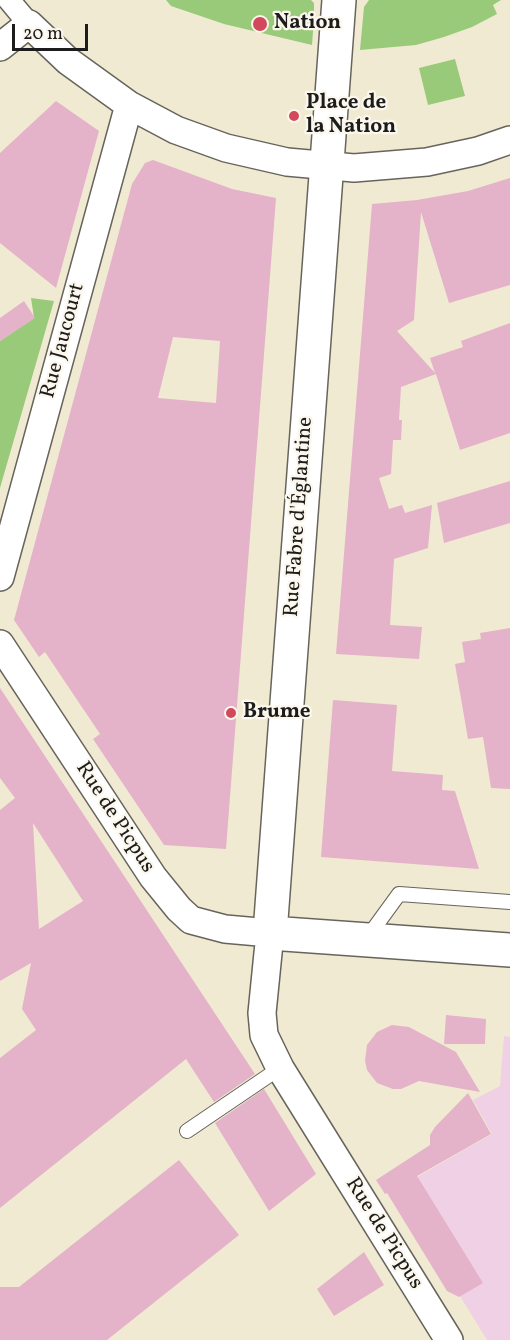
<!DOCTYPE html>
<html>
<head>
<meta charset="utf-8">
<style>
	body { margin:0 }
	#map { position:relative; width:510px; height:1340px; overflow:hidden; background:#f1ead2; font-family:Vollkorn,serif }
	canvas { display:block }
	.scale { position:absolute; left:12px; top:24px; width:76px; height:27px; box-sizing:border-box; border:3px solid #1c1c1c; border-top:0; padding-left:8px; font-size:18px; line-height:21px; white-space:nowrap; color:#1c1c1c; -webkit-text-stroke:4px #fbf7ec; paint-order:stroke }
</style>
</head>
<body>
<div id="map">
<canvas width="510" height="1340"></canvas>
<div class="scale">20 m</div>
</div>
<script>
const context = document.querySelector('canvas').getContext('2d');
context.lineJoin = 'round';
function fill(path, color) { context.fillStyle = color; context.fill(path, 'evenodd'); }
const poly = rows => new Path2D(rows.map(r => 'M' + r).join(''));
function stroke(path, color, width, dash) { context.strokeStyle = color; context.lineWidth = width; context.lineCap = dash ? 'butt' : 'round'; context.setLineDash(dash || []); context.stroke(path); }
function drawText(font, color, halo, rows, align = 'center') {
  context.font = font + ' Vollkorn,serif'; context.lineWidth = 4.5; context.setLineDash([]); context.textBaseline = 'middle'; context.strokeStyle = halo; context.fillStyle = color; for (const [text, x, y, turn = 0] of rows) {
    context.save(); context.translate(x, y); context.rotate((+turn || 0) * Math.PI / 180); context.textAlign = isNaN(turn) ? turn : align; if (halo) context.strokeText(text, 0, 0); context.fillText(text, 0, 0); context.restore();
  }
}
fill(poly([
	[504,1036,510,1037,510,1340,487,1340,460,1296,417,1177,492,1134,473,1100,500,1086]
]), '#f0d0e4');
fill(poly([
	[166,0,311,0,314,3,314,18,312,45,224,24,171,6],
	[369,0,501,0,493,5,497,14,472,27,444,37,416,45,360,50,364,7],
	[455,59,465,96,428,105,419,68],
	[31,298,54,301,0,488,0,341,34,318]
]), '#99ca7a');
fill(poly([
	[56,101,99,131,56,288,0,243,0,153],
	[153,160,232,189,276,198,226,849,164,845,93,739,100,734,45,652,39,657,14,620,132,184,145,163],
	[173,337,220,341,216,403,158,398],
	[510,178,510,285,449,303,421,212,414,320,397,331,435,373,430,358,463,347,461,341,510,323,510,433,460,450,436,374,401,387,399,420,402,420,401,440,393,440,391,474,379,478,389,509,402,505,405,513,432,505,428,548,394,559,390,625,422,627,419,659,336,654,372,204,417,200,468,191],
	[24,301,35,318,0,341,0,318],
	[510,481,510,523,444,543,437,503],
	[510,628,510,789,491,788,483,737,468,739,455,664,465,662,462,642,481,639,480,633],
	[0,688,255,1074,214,1102,186,1059,0,1208,0,1058,36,1030,22,1009,31,963,0,981,0,810,15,798,0,778],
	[33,823,83,901,39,929],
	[333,700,397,705,392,771,443,775,442,790,455,791,479,869,321,857],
	[446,1015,486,1019,485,1044,444,1044],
	[392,1025,409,1027,456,1052,480,1092,419,1081,401,1089,393,1089,377,1083,367,1070,365,1061,367,1045,377,1032],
	[264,1089,316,1174,269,1211,215,1123],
	[468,1093,491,1134,417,1176,483,1283,459,1297,447,1291,387,1193,385,1194,376,1180,430,1145,430,1135,435,1127],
	[179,1160,239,1235,107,1340,0,1340,0,1287,19,1287],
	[364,1252,384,1285,334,1316,317,1289]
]), '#e4b2c9');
const service = poly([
	[367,938,399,894,510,902],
	[187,1131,280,1068]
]);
const pedestrian = poly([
	[9,0,29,24]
]);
const minor = poly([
	[0,47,29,24,68,61,129,105,176,130,226,148,287,162,354,168,427,162,478,151,510,140],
	[0,577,129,105],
	[0,644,153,877,179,909,191,920,225,929,270,933,262,1013,264,1035,280,1068,449,1340]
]);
const tertiary = poly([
	[339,0,270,933,510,950]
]);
stroke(service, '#67645c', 16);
stroke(pedestrian, '#67645c', 24);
stroke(minor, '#67645c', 30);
stroke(tertiary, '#67645c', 36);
stroke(service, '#fff', 14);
stroke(pedestrian, '#fff', 21);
stroke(minor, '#fff', 27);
stroke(tertiary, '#fff', 33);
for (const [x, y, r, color] of [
	[260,24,8,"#d1495b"],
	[294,116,6,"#d1495b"],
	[231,713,6,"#d1495b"]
]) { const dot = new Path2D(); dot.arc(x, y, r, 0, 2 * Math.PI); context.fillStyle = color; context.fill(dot); stroke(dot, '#fbf7ec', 2); }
drawText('bold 21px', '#1c1c1c', '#fbf7ec', [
	["Nation",274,24],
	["Place de",306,104],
	["la Nation",306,128],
	["Brume",243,713]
], 'left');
drawText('21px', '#1c1c1c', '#fbf7ec', [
	["Rue Jaucourt",64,341,-75],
	["Rue Fabre d'Églantine",300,517,-86],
	["Rue de Picpus",114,818,57],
	["Rue de Picpus",383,1234,58]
]);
</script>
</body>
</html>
